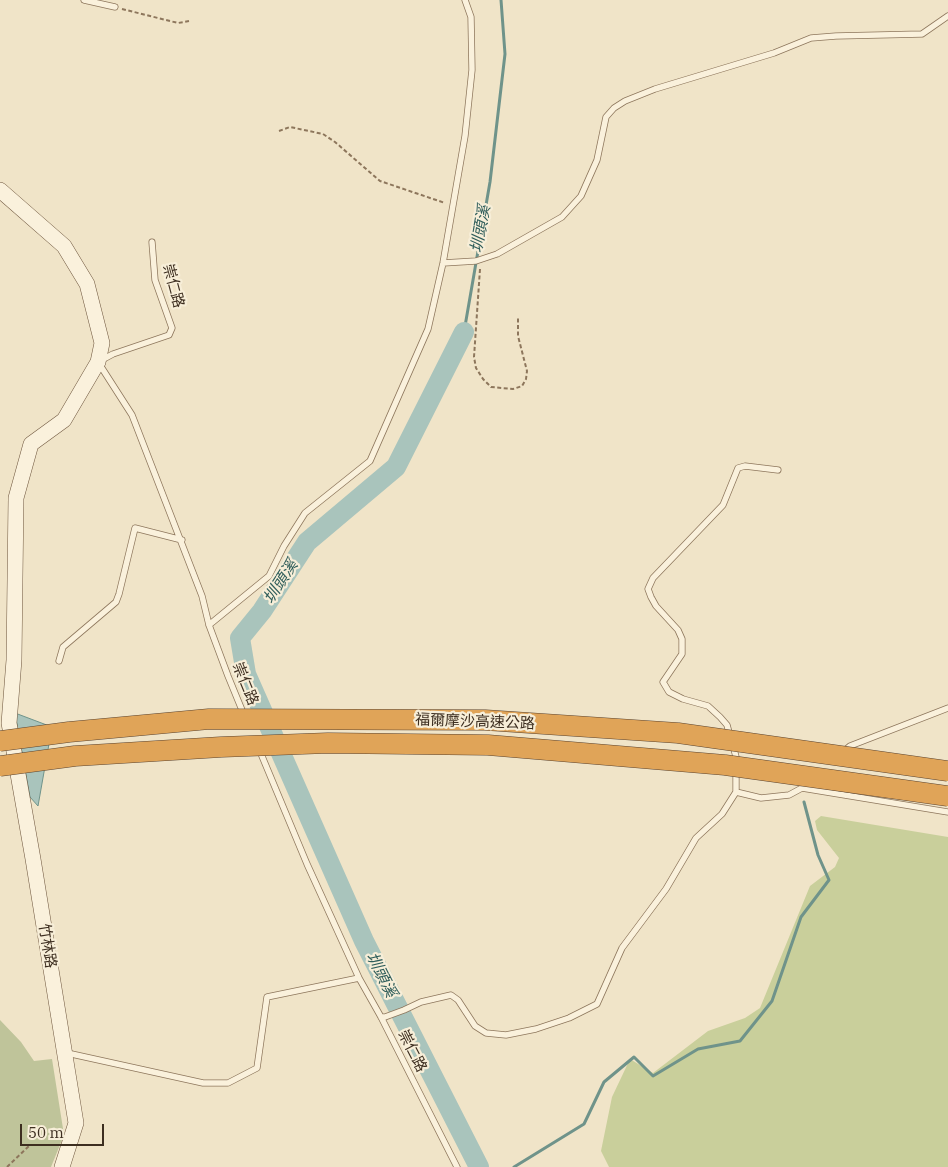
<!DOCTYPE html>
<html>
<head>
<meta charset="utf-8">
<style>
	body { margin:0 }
	#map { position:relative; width:948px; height:1167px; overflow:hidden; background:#f0e4c8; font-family:"IBM Plex Serif",serif }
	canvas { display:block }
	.scale { position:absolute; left:20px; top:1124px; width:84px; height:22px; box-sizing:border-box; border:2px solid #3d2e20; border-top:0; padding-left:6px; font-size:15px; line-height:18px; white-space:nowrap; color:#3d2e20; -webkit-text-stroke:4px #f7eed8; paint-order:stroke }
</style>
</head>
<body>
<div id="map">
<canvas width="948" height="1167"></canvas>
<div class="scale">50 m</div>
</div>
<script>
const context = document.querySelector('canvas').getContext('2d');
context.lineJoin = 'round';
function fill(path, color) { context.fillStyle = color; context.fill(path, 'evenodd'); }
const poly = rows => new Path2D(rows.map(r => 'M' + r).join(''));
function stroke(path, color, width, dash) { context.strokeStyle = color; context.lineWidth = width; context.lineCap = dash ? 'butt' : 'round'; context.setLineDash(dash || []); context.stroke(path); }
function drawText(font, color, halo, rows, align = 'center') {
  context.font = font + ' "IBM Plex Serif","Noto Sans TC",serif'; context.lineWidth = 4.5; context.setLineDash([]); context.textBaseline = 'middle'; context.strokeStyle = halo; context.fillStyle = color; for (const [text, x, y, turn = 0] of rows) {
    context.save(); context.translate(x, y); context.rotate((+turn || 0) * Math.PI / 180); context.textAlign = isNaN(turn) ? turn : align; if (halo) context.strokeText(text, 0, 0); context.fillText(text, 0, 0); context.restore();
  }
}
fill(poly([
	[821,816,948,837,948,1167,609,1167,601,1151,612,1097,630,1059,653,1073,708,1031,745,1018,760,1008,810,886,835,867,839,858,817,830,815,821]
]), '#c9cf9b');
fill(poly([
	[0,1020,21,1042,34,1061,52,1059,64,1135,51,1167,0,1167]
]), '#bfc49a');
const water = poly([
	[15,713,52,727,38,806,30,797,15,713]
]);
fill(water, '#a9c4bc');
stroke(water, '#6f938a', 1);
stroke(poly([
	[464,332,490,182,505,54,501,0],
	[514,1167,584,1124,604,1082,634,1057,653,1076,698,1049,740,1041,772,1001,801,917,829,880,818,855,804,802]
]), '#6f938a', 3);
stroke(poly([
	[464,332,396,467,307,542,262,611,240,638,246,674,364,941,479,1167]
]), '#a9c4bc', 20);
const lane = poly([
	[84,0,115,7],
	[152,242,155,280,172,328,169,335,113,354,98,362,132,415,202,596,209,625,228,676,244,715],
	[443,263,476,261,497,254,562,217,581,196,597,160,606,117,614,108,625,101,655,89,774,53,811,38,836,36,922,34,948,16],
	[209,625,269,576,284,546,305,513,370,461,428,329,443,263,465,136,472,70,471,17,465,0],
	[59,661,63,647,116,602,119,594,135,528,182,540],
	[730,736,727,725,720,717,708,706,683,699,669,692,663,682,682,654,682,639,678,630,656,606,651,597,648,589,653,578,723,505,738,468,745,466,778,470],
	[259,749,307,864,359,978,381,1017,457,1167],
	[844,751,850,746,948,708],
	[802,788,948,812],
	[736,792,761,798,789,795,802,788,809,782],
	[381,1017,385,1017,404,1010,421,1002,451,995,458,1000,475,1026,486,1033,506,1035,536,1029,569,1018,597,1004,622,948,666,889,696,838,722,814,736,792,736,757,733,745],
	[67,1053,203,1083,228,1083,257,1068,267,997,359,978]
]);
const secondary = poly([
	[0,190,64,246,87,284,102,343,98,362,64,420,31,444,16,498,14,660,9,723,33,859,76,1123,62,1167]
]);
stroke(lane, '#8d765c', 7);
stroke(secondary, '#6f573f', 16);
stroke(poly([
	[122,9,178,23,189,21],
	[279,131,290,127,323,134,335,142,380,181,445,203],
	[480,269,474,357,476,368,483,379,491,387,513,389,522,386,526,379,527,371,518,336,518,317],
	[7,1167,30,1145,54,1145]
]), '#8d765c', 2, [4, 2.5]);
stroke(lane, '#faf1dc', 5.5);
stroke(secondary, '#faf1dc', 15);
const highwayBridge = poly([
	[0,741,69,732,209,719,485,720,678,733,948,771],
	[0,766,75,756,221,747,328,743,488,745,725,765,948,796]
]);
stroke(highwayBridge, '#5b4430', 21, []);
stroke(highwayBridge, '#e0a458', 20);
drawText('15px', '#3d2e20', '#f7eed8', [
	["崇仁路",173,286,75],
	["崇仁路",245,684,68],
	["福爾摩沙高速公路",475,722,2],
	["竹林路",47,946,81],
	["崇仁路",412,1051,63]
]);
drawText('italic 16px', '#2f5d5a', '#f7eed8', [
	["圳頭溪",481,229,-80],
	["圳頭溪",281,582,-57],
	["圳頭溪",381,975,63]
]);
</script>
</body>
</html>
